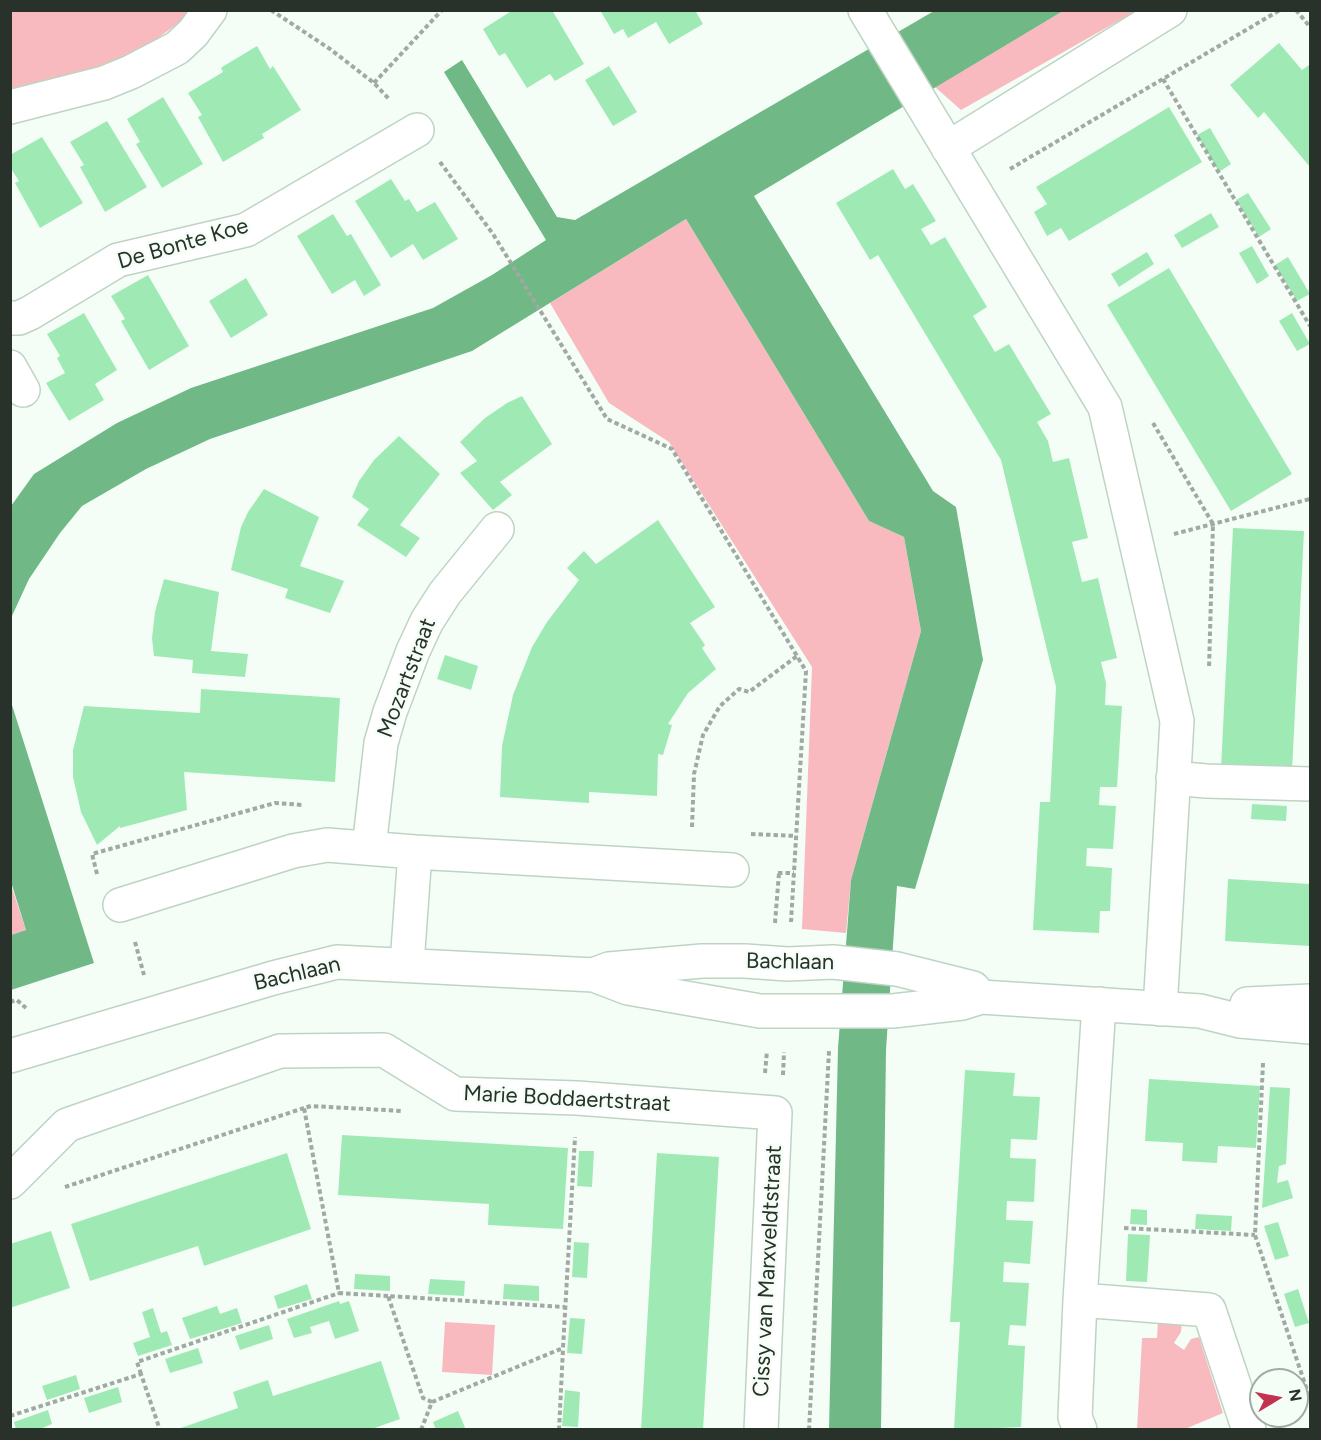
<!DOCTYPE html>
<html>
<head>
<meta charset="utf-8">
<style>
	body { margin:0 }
	#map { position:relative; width:1321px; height:1440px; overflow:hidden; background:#f4fef7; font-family:Figtree,sans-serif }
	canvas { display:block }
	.frame { position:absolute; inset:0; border:12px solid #28312a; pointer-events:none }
	.north { position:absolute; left:1249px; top:1368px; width:60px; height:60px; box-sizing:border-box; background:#f4fef7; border:2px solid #a2aca5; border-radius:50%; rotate:80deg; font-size:16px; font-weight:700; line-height:24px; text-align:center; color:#28312a }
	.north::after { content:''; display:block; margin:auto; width:21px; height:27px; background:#c33350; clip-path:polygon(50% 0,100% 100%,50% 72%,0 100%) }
</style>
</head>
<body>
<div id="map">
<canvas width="1321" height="1440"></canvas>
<div class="frame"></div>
<div class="north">N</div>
</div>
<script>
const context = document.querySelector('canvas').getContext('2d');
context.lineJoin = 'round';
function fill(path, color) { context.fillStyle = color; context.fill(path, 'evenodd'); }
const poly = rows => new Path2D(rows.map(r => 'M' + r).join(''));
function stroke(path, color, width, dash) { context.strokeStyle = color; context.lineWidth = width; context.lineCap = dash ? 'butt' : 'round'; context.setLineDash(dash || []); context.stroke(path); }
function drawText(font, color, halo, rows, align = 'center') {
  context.font = font + ' Figtree,sans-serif'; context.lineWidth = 5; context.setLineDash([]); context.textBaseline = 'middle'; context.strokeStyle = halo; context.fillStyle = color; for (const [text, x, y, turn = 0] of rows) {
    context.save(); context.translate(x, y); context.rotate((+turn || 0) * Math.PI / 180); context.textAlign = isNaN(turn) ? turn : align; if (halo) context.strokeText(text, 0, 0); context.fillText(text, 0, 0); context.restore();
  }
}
fill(poly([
	[10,11,190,11,184,19,139,52,100,71,11,92],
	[1063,11,1136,11,961,110,935,87],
	[686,219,869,521,904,537,921,631,851,880,846,933,802,929,812,667,669,442,609,403,550,303],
	[10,882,26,930,11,935,10,935],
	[1158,1321,1182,1322,1181,1332,1174,1343,1184,1350,1191,1339,1199,1337,1223,1413,1185,1429,1137,1430,1142,1338,1157,1338],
	[445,1322,495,1325,492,1375,442,1372]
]), '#f9babf');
fill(poly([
	[934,11,1063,11,754,196,933,491,956,507,983,660,915,889,897,886,886,1050,881,1429,829,1429,838,1048,851,880,921,631,904,537,869,521,686,219,472,351,210,439,146,469,82,506,60,533,29,579,11,618,11,506,34,474,117,423,191,388,433,308,492,275,546,240,444,72,462,60,557,217,575,220],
	[11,702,94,963,11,990,11,935,26,930,11,882]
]), '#70b986');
fill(poly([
	[513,10,522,10,523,12,526,10,552,10,584,64,555,81,550,74,527,88,505,53,499,56,483,29],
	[600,10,695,10,703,24,669,44,656,22,628,38,623,29,614,34],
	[1279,43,1302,70,1309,65,1310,66,1310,167,1264,112,1258,118,1230,85],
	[257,46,270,69,273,66,301,110,262,134,264,138,223,162,198,117,202,115,188,93,223,72,221,68,222,67],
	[609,66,637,112,613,126,585,80],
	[163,97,203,164,162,188,136,144,140,142,127,119],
	[1169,107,1202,162,1069,241,1061,228,1047,236,1034,212,1047,204,1036,187],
	[107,121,147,187,105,212,80,167,84,165,70,142],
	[1210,128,1231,164,1219,172,1197,135],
	[42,137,83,203,40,228,15,183,19,181,10,167,10,155],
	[893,169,905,189,913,184,936,221,921,229,931,245,945,237,987,307,973,316,995,352,1009,344,1051,414,1037,422,1048,441,1053,462,1069,458,1088,538,1072,542,1082,582,1098,578,1117,658,1101,662,1106,683,1105,705,1122,706,1117,787,1100,787,1099,805,1116,806,1113,849,1087,848,1086,866,1112,868,1110,911,1100,911,1099,933,1033,930,1040,802,1050,802,1056,687,1001,460,878,255,870,260,836,203],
	[391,179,405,201,409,199,417,212,435,202,458,239,423,260,413,244,391,258,355,201],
	[1248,193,1271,229,1259,237,1236,200],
	[1211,213,1219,227,1182,248,1174,235],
	[333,214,347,236,351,234,381,285,364,296,355,280,332,294,297,236],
	[1252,246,1269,276,1257,284,1239,253],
	[1147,252,1154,264,1119,287,1111,274],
	[1288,257,1310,294,1297,301,1275,265],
	[1169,268,1292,474,1231,511,1107,305],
	[148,275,189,346,149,370,121,321,125,319,111,296],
	[246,278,268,315,231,338,209,301],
	[84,313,117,370,95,384,104,400,69,421,46,383,65,373,57,358,60,356,47,334],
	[1292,313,1310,344,1297,351,1279,321],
	[522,396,552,444,500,482,512,495,493,510,460,473,477,461,460,442,485,418,507,403],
	[399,436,440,474,400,525,420,538,406,557,357,525,369,509,352,497,359,481,374,460],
	[264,489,319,517,300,566,344,581,330,613,285,598,288,589,231,570,241,527,248,512],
	[658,520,715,607,690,623,705,645,702,648,716,669,688,693,668,724,672,725,663,755,658,754,657,796,589,792,589,803,500,797,502,746,513,695,532,647,547,622,579,580,567,568,584,551,596,564],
	[1233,528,1304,531,1292,771,1221,768],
	[164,579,219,592,211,651,248,654,245,677,192,673,193,660,154,656,152,638,155,612],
	[445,655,478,666,471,690,437,679],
	[201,689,340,698,335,782,184,772,187,810,120,828,120,826,97,845,81,812,73,777,73,750,84,706,200,713],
	[1252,804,1287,806,1286,821,1251,819],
	[1228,879,1310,884,1310,946,1225,941],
	[965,1070,1015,1073,1013,1096,1040,1097,1037,1140,1011,1139,1010,1158,1036,1159,1034,1202,1007,1201,1006,1220,1033,1221,1030,1264,1004,1262,1003,1282,1029,1283,1026,1326,1010,1325,1008,1345,1025,1346,1021,1427,954,1430,960,1322,950,1322],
	[1149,1079,1260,1086,1256,1148,1218,1146,1217,1163,1182,1161,1183,1143,1145,1141],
	[1270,1087,1290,1088,1286,1164,1279,1166,1277,1183,1288,1180,1293,1198,1262,1208],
	[342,1135,568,1148,563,1229,488,1225,489,1204,338,1195],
	[579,1151,594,1151,592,1187,577,1186],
	[287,1153,311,1229,204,1266,198,1246,90,1281,71,1224],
	[657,1153,719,1157,703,1430,641,1430],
	[1131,1209,1147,1210,1147,1225,1130,1224],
	[1196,1214,1232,1216,1231,1231,1195,1229],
	[1278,1222,1289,1256,1275,1260,1264,1226],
	[51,1231,70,1288,10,1308,10,1244],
	[1128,1234,1150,1235,1147,1282,1126,1281],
	[574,1242,589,1243,587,1278,572,1277],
	[355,1274,390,1276,390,1291,354,1289],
	[430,1279,465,1281,464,1296,428,1294],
	[307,1284,312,1299,278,1309,274,1296],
	[504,1284,539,1286,539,1301,503,1299],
	[1298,1289,1309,1323,1295,1327,1284,1294],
	[339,1301,340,1304,349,1301,359,1331,335,1339,329,1321,310,1327,312,1333,294,1338,287,1319],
	[217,1306,220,1314,237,1308,242,1323,190,1339,182,1318],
	[153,1308,161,1333,167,1331,172,1345,138,1356,133,1343,150,1337,142,1312],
	[570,1318,585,1319,582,1354,567,1353],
	[269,1325,273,1339,240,1350,235,1336],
	[198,1348,203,1363,170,1373,165,1359],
	[381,1361,400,1419,369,1430,175,1430,238,1408,233,1392,268,1380,273,1396],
	[76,1375,80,1389,47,1400,42,1386],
	[118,1387,122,1402,89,1413,84,1398],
	[565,1390,580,1392,578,1427,562,1426],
	[48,1410,52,1424,38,1430,16,1430,14,1422],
	[458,1411,466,1430,436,1430,433,1422]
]), '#9feab4');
const minor = poly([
	[865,10,1105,407,1177,721,1160,1009],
	[10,107,104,83,131,72,177,48,193,33,210,10],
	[948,148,1170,10],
	[10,318,19,318,30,313,118,260,246,230,417,130],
	[10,367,23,390],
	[1173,778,1206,781,1310,784],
	[369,848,381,743,390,712,413,651,427,621,445,593,497,529],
	[120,905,293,851,327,845,415,852,732,870],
	[407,964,415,852],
	[10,1182,67,1125,280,1051,384,1050,455,1094,577,1098,775,1113,761,1430],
	[1080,1300,1209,1310,1249,1430],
	[1080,1430,1075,1417,1080,1300,1099,1004]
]);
const tertiary = poly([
	[596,974,609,969,702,961,745,961,788,964,833,962,897,969,973,988,981,997],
	[1247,1004,1310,1001],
	[10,1056,273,978,337,962,594,975,628,988,760,1011,893,1011,962,1003,981,997,1200,1011,1240,1021,1310,1027]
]);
stroke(minor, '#bed4c3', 36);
stroke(tertiary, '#bed4c3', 36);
stroke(poly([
	[271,10,330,49,374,83,390,100],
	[1296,10,1310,27],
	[1163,79,1310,326],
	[374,83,442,10],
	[440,162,493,234,607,419,672,449,806,671,791,922],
	[1010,169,1280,10],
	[1153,423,1213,524,1209,669],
	[1174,534,1310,499],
	[692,827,694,774,703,735,720,706,739,689,749,692,797,656],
	[751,834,796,836],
	[778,873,794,873],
	[97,874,92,854,275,803,303,805],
	[775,923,779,873],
	[135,942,144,975],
	[10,1002,17,1000,26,1008],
	[1263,1063,1255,1235,1310,1399],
	[765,1073,767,1051],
	[783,1075,784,1052],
	[65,1187,304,1108],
	[1124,1228,1255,1235],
	[388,1296,339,1293,304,1108,311,1106,402,1111],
	[141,1374,137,1362,339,1293],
	[432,1402,423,1398,388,1296,565,1307],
	[10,1416,141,1374,160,1430],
	[421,1430,432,1402,563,1348,575,1137],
	[559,1430,563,1349],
	[809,1430,829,1051]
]), '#a0a9a2', 4, [4.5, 3]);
stroke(minor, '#fff', 33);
stroke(tertiary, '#fff', 33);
drawText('22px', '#28312a', '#f4fef7', [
	["De Bonte Koe",183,244,-16],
	["Mozartstraat",407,678,-69],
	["Bachlaan",790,962,1],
	["Bachlaan",297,974,-13],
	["Marie Boddaertstraat",567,1099,3],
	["Cissy van Marxveldtstraat",768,1271,-87]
]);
</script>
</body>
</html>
